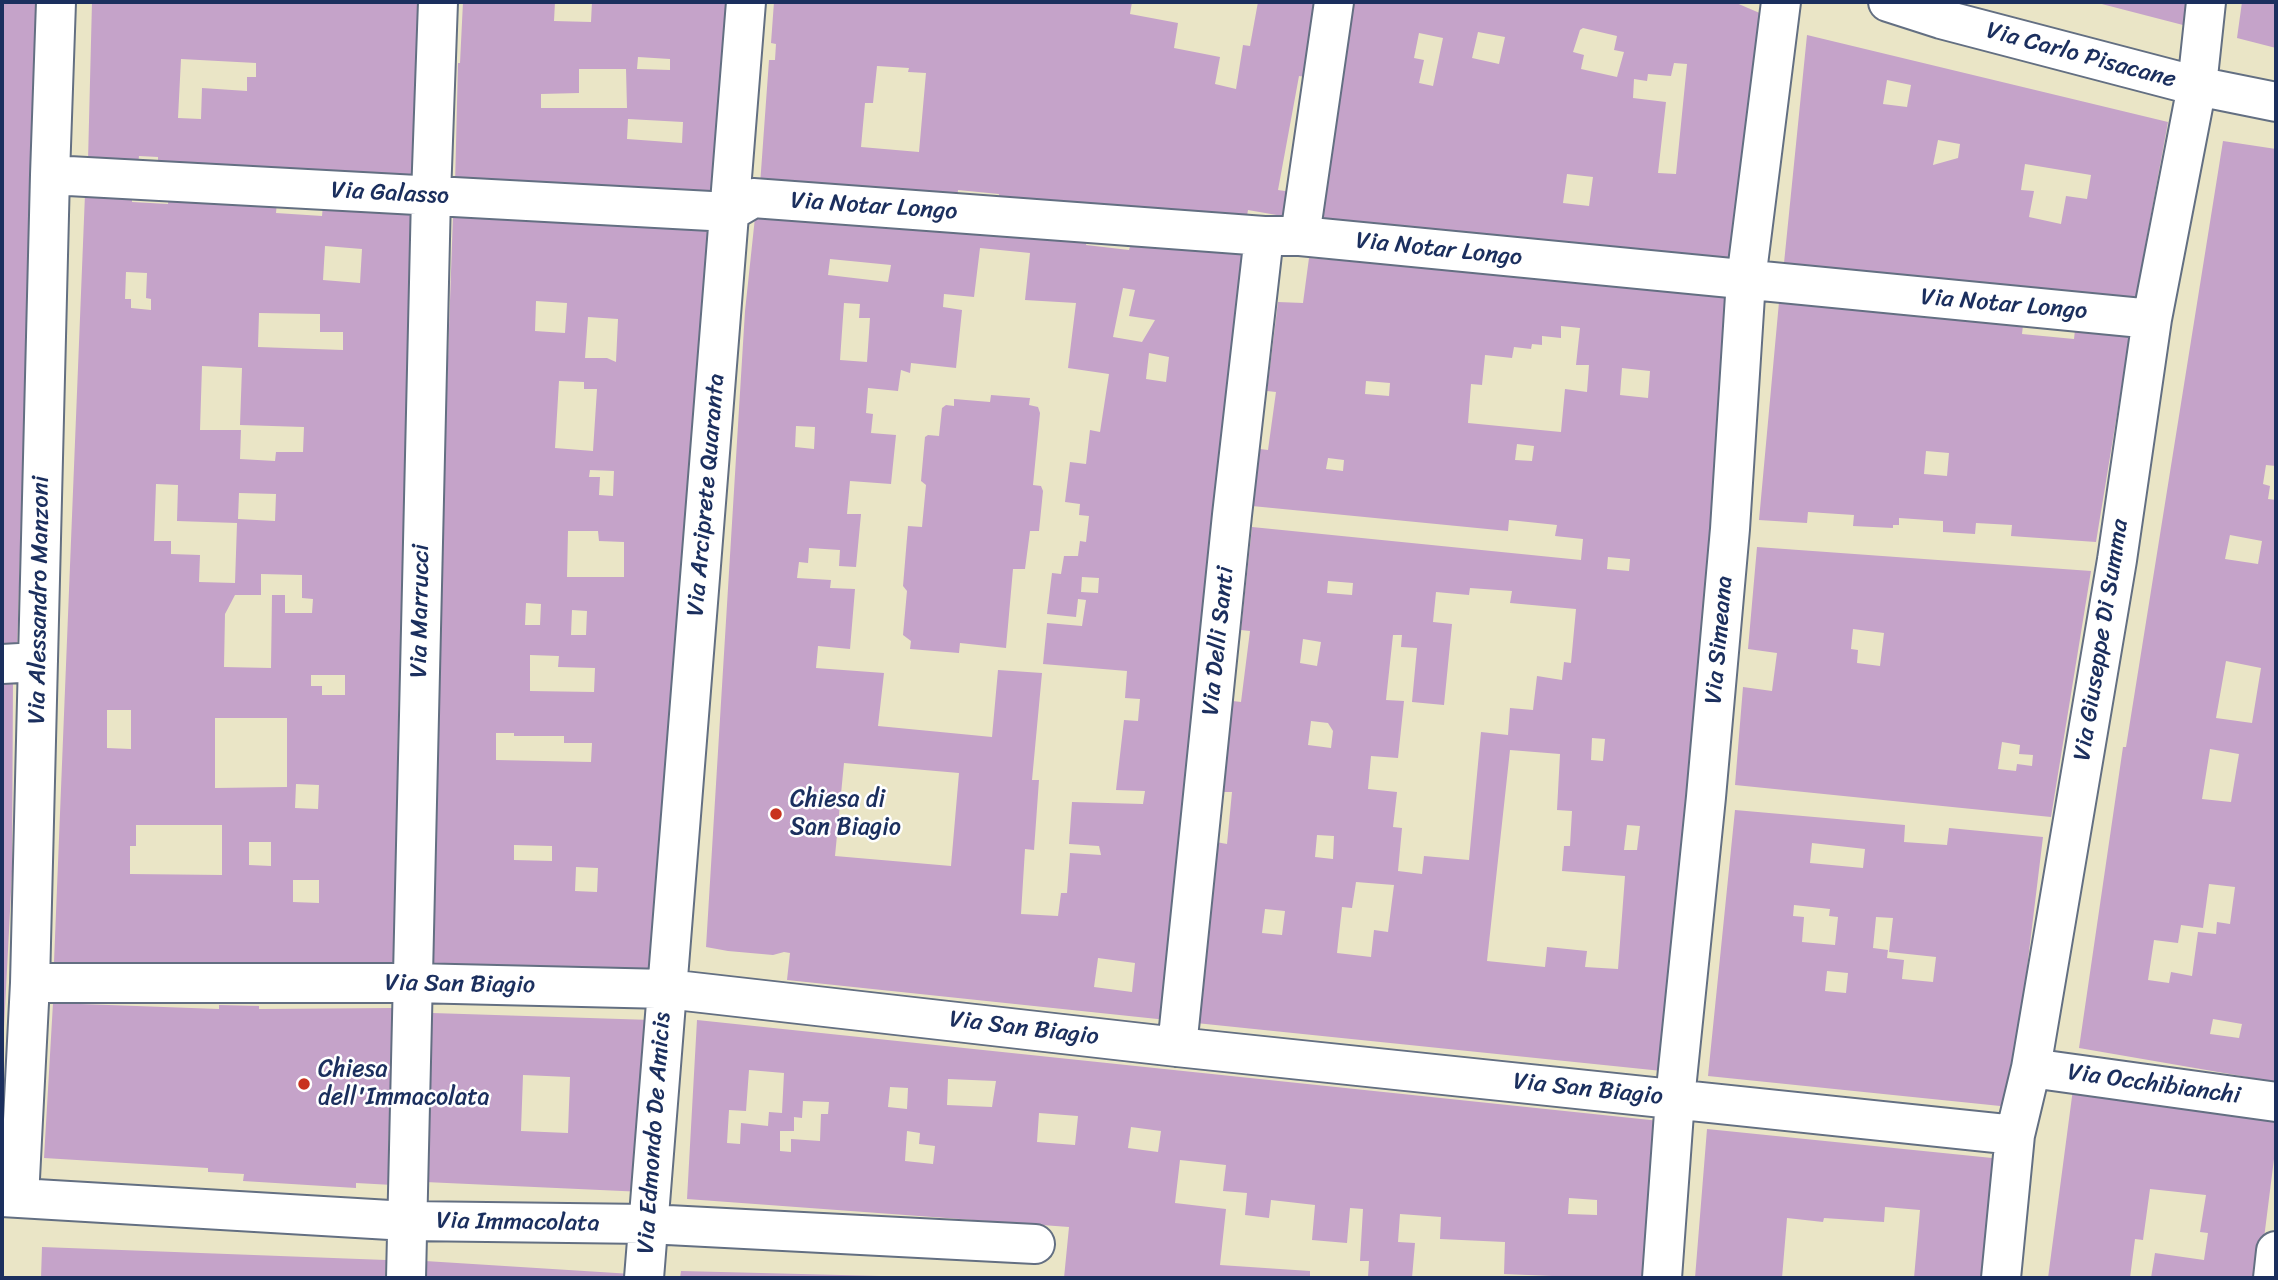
<!DOCTYPE html>
<html>
<head>
<meta charset="utf-8">
<style>
	body { margin:0 }
	#map { position:relative; width:2278px; height:1280px; overflow:hidden; background:#eae5c6; font-family:Sriracha,sans-serif }
	canvas { display:block }
	.frame { position:absolute; inset:0; border:4px solid #1b2f5e; pointer-events:none }
</style>
</head>
<body>
<div id="map">
<canvas width="2278" height="1280"></canvas>
<div class="frame"></div>
</div>
<script>
const context = document.querySelector('canvas').getContext('2d');
context.lineJoin = 'round';
function fill(path, color) { context.fillStyle = color; context.fill(path, 'evenodd'); }
const poly = rows => new Path2D(rows.map(r => 'M' + r).join(''));
function stroke(path, color, width, dash) { context.strokeStyle = color; context.lineWidth = width; context.lineCap = dash ? 'butt' : 'round'; context.setLineDash(dash || []); context.stroke(path); }
function drawText(font, color, halo, rows, align = 'center') {
  context.font = font + ' Sriracha,sans-serif'; context.lineWidth = 5; context.setLineDash([]); context.textBaseline = 'middle'; context.strokeStyle = halo; context.fillStyle = color; for (const [text, x, y, turn = 0] of rows) {
    context.save(); context.translate(x, y); context.rotate((+turn || 0) * Math.PI / 180); context.textAlign = isNaN(turn) ? turn : align; if (halo) context.strokeText(text, 0, 0); context.fillText(text, 0, 0); context.restore();
  }
}
fill(poly([
	[2,2,37,2,17,652,2,653],
	[92,2,421,2,416,180,158,164,158,157,139,156,138,164,88,161],
	[181,59,256,63,256,77,247,77,247,91,202,88,201,119,178,118],
	[463,2,555,2,554,21,591,22,592,2,731,2,717,199,455,185,458,63,460,63],
	[638,57,670,59,670,70,637,69],
	[579,69,626,69,627,108,541,108,541,94,579,93],
	[628,119,683,122,682,143,627,139],
	[774,2,1132,2,1130,14,1178,23,1174,48,1220,57,1215,84,1236,89,1243,45,1250,46,1258,2,1322,2,1312,78,1299,76,1278,190,1292,192,1288,217,1248,210,1245,227,998,205,999,194,958,190,957,201,760,185,769,60,775,60,776,44,771,43],
	[877,66,909,68,908,72,926,73,919,152,861,147,865,103,873,103],
	[1348,2,1734,2,1762,14,1733,268,1332,234,1317,211],
	[1583,28,1617,36,1614,50,1624,52,1617,77,1581,69,1584,55,1573,52,1580,30],
	[1478,32,1505,37,1499,64,1472,58],
	[1419,33,1443,38,1433,86,1419,83,1424,60,1414,58],
	[1674,63,1687,64,1676,174,1658,173,1666,102,1633,98,1634,79,1647,81,1648,74,1671,76],
	[1567,174,1593,177,1589,206,1563,203],
	[2094,2,2186,2,2183,25],
	[2242,2,2276,2,2276,48,2237,38],
	[1807,35,2168,122,2134,307,1783,273],
	[1887,80,1911,85,1907,107,1883,104],
	[1938,140,1960,144,1958,158,1933,165],
	[2025,164,2091,175,2087,199,2066,196,2061,224,2029,217,2034,191,2021,190],
	[2223,141,2276,149,2276,372,2274,383,2276,383,2276,466,2266,465,2263,484,2270,486,2268,499,2276,500,2276,1082,2079,1048,2123,747,2126,747],
	[2230,535,2262,541,2258,564,2225,559],
	[2226,661,2261,668,2252,723,2216,718],
	[2210,749,2239,754,2231,802,2202,799],
	[2209,884,2235,887,2230,924,2217,922,2216,934,2198,932,2192,976,2171,972,2169,983,2148,980,2154,940,2178,943,2181,925,2203,928],
	[2213,1019,2242,1024,2239,1038,2210,1034],
	[85,194,132,195,132,202,168,204,169,195,277,202,276,213,322,216,323,205,415,211,398,721,395,965,54,962],
	[325,246,362,249,360,283,323,280],
	[126,272,147,273,146,298,151,299,151,310,131,308,131,299,125,299],
	[259,313,320,314,320,332,343,332,343,350,258,347],
	[202,366,242,368,240,425,304,427,303,452,276,452,275,461,240,459,241,430,200,430],
	[156,484,178,485,177,521,237,523,235,583,199,582,200,555,171,554,171,541,154,541],
	[239,493,276,494,275,521,238,519],
	[261,574,302,575,302,598,313,599,312,613,285,613,285,595,272,595,271,668,224,667,225,614,235,595,261,595],
	[311,675,345,675,345,695,322,695,322,686,311,686],
	[107,710,131,710,131,749,107,748],
	[215,718,287,718,287,787,215,788],
	[296,784,319,785,318,809,295,808],
	[136,825,222,825,222,875,130,874,130,846,136,846],
	[249,842,271,842,271,866,249,865],
	[293,880,319,880,319,903,293,902],
	[756,208,1087,238,1086,245,1129,250,1131,243,1251,253,1167,1020,787,980,790,953,784,952,773,955,728,951,706,947,745,311],
	[980,248,1030,253,1025,300,1076,303,1068,368,1109,374,1100,432,1090,430,1086,464,1070,462,1065,502,1080,504,1079,515,1089,516,1086,542,1080,541,1078,556,1064,556,1061,574,1052,573,1047,614,1076,617,1078,599,1086,600,1082,626,1047,623,1043,664,1127,671,1125,698,1140,699,1138,721,1124,720,1116,790,1145,791,1143,804,1072,802,1069,844,1099,846,1101,855,1070,853,1067,893,1061,893,1058,916,1021,914,1025,849,1034,850,1039,780,1032,780,1042,673,998,670,992,737,878,726,884,673,816,668,818,646,850,649,855,589,830,588,831,580,797,578,799,562,808,563,809,548,840,550,839,566,856,567,861,514,847,514,850,481,891,484,896,435,871,433,873,414,866,413,868,388,898,391,901,370,910,373,911,363,956,368,962,310,943,307,944,294,974,297],
	[830,259,891,265,888,282,828,275],
	[1123,288,1135,290,1129,316,1155,320,1142,342,1113,337],
	[844,303,860,304,859,318,870,318,867,362,840,360],
	[1149,353,1169,357,1166,382,1146,379],
	[796,426,815,427,814,449,795,447],
	[1082,577,1099,578,1098,593,1081,592],
	[844,763,959,773,951,866,835,856],
	[1098,958,1135,963,1132,992,1094,987],
	[453,215,714,230,657,972,432,964,443,501],
	[536,301,567,303,565,333,535,331],
	[588,317,618,319,616,362,607,358,585,358],
	[559,381,584,382,584,389,597,389,593,451,555,448],
	[590,470,614,471,613,496,599,495,600,477,589,477],
	[568,531,598,531,599,541,624,542,624,577,567,577],
	[526,603,541,604,540,625,525,625],
	[572,610,587,611,586,635,571,635],
	[530,655,559,656,558,667,595,668,594,692,530,691],
	[496,733,514,733,514,736,564,736,564,743,592,743,591,762,496,760],
	[514,845,552,846,552,861,514,860],
	[576,867,598,868,597,892,575,891],
	[1309,258,1734,293,1662,1071,1196,1023,1216,842,1227,844,1232,792,1223,792,1233,701,1241,702,1250,631,1241,630,1252,527,1581,560,1583,539,1555,536,1557,525,1509,520,1508,531,1252,506,1260,449,1268,450,1276,392,1267,391,1278,302,1303,303],
	[1561,326,1580,328,1576,365,1589,365,1587,392,1565,389,1561,432,1468,423,1471,384,1482,385,1485,355,1512,358,1514,347,1531,349,1532,344,1542,345,1542,336,1561,338],
	[1622,368,1650,371,1648,398,1620,395],
	[1366,381,1390,383,1389,396,1365,394],
	[1517,444,1534,446,1532,461,1515,460],
	[1328,458,1344,460,1343,471,1326,469],
	[1608,557,1630,559,1629,571,1607,569],
	[1328,581,1353,583,1352,595,1327,593],
	[1470,588,1512,591,1510,603,1576,609,1571,663,1564,662,1562,680,1537,676,1533,710,1510,708,1508,735,1481,732,1469,860,1424,856,1422,874,1398,871,1402,828,1393,827,1397,792,1368,789,1371,756,1398,758,1404,701,1386,700,1393,635,1402,635,1401,647,1417,648,1412,702,1444,705,1452,624,1433,622,1436,592,1469,595],
	[1303,639,1321,642,1317,666,1300,663],
	[1311,721,1328,723,1333,731,1331,748,1308,745],
	[1592,738,1605,739,1603,761,1591,760],
	[1510,750,1560,754,1557,810,1572,811,1570,846,1564,846,1562,871,1625,876,1618,969,1585,967,1587,951,1547,947,1545,967,1487,961],
	[1627,825,1640,826,1637,850,1624,850],
	[1317,835,1334,836,1333,859,1315,857],
	[1356,882,1394,885,1388,932,1374,930,1371,957,1337,953,1342,907,1352,908],
	[1265,909,1285,911,1282,935,1262,933],
	[1779,302,2023,325,2022,334,2074,339,2075,330,2130,335,2096,542,2011,536,2012,525,1976,523,1975,534,1943,532,1943,521,1899,518,1899,525,1893,525,1893,528,1853,526,1854,515,1808,512,1807,523,1759,520],
	[1926,451,1949,453,1947,476,1924,474],
	[991,395,1030,398,1029,405,1038,407,1040,413,1033,485,1041,486,1043,491,1039,531,1030,531,1025,569,1013,569,1006,648,960,643,959,653,910,649,911,641,903,635,907,591,903,586,908,526,922,527,926,485,921,481,925,437,928,435,939,436,942,408,946,405,954,406,954,399,990,402],
	[1757,547,2091,571,2051,817,1735,785,1743,687,1772,691,1777,653,1748,649],
	[1853,629,1884,633,1880,666,1857,663,1858,650,1851,649],
	[2002,742,2020,745,2019,754,2033,755,2032,766,2017,764,2016,771,1998,769],
	[13,676,12,872,4,1028,2,1028,2,677],
	[1735,810,1905,825,1904,842,1947,845,1949,828,2043,837,2010,1107,1708,1076],
	[1812,843,1865,849,1863,868,1810,863],
	[1794,905,1830,909,1829,916,1838,917,1835,945,1802,942,1804,917,1793,916],
	[1876,917,1893,918,1889,952,1936,957,1933,982,1902,979,1904,960,1887,958,1888,950,1873,948],
	[1827,971,1848,973,1846,993,1825,991],
	[53,1003,219,1009,219,1005,259,1006,259,1009,394,1008,394,1016,392,1016,388,1164,394,1164,393,1185,356,1183,356,1188,243,1181,244,1174,208,1172,208,1168,44,1158],
	[432,1013,652,1020,644,1192,425,1182],
	[523,1075,570,1077,568,1133,521,1131],
	[697,1020,1660,1121,1647,1278,1551,1278,1552,1276,1504,1274,1505,1242,1440,1239,1441,1217,1400,1214,1398,1242,1415,1243,1412,1278,1368,1277,1369,1261,1360,1261,1363,1209,1350,1208,1347,1243,1312,1240,1315,1205,1271,1200,1269,1218,1245,1215,1247,1193,1223,1191,1226,1165,1180,1160,1175,1203,1226,1209,1220,1265,1310,1271,1310,1278,1064,1278,1069,1227,687,1199],
	[749,1070,784,1073,782,1113,769,1112,768,1126,741,1123,740,1144,727,1143,729,1110,746,1111],
	[948,1079,996,1081,992,1107,947,1105],
	[890,1087,908,1088,907,1109,888,1107],
	[803,1101,829,1102,828,1114,821,1114,820,1141,791,1139,791,1152,780,1151,780,1131,794,1131,794,1117,802,1118],
	[1039,1113,1078,1116,1075,1145,1037,1142],
	[1131,1127,1161,1131,1158,1152,1128,1148],
	[907,1131,920,1133,919,1144,935,1146,933,1164,905,1161],
	[1569,1198,1597,1200,1597,1215,1568,1214],
	[2073,1089,2276,1121,2276,1143,2259,1278,2151,1278,2155,1253,2204,1260,2208,1233,2200,1232,2206,1195,2150,1189,2143,1240,2135,1239,2130,1278,2048,1278],
	[1707,1129,2002,1159,1988,1278,1914,1278,1920,1210,1885,1207,1884,1222,1824,1218,1823,1222,1787,1218,1782,1278,1695,1278],
	[42,1247,386,1260,385,1278,41,1278],
	[425,1261,632,1274,632,1278,424,1278],
	[681,1271,881,1276,881,1278,680,1278]
]), '#c5a3c9');
const street = poly([
	[1888,2,1941,19,2197,86,2276,102],
	[50,175,729,212],
	[729,212,753,198,1264,236,1300,236,2152,319],
	[1300,236,1334,2],
	[2,664,38,662],
	[30,983,412,983,667,989,1177,1047,2015,1135],
	[1177,1047,1232,515,1264,236],
	[2031,1068,2276,1102],
	[2,1197,407,1221,648,1224,1035,1244],
	[19,1198,30,983,50,175,56,2],
	[406,1278,431,196,438,2],
	[644,1278,746,2],
	[1662,1278,1675,1099,1706,797,1730,529,1746,280,1781,2],
	[2001,1278,2015,1135,2031,1068,2117,560,2152,319,2197,86,2206,2],
	[2273,1278,2276,1251]
]);
stroke(street, '#636f82', 42);
stroke(street, '#fff', 38);
for (const [x, y, r, color] of [
	[776,814,7,"#c8321e"],
	[304,1084,7,"#c8321e"]
]) { const dot = new Path2D(); dot.arc(x, y, r, 0, 2 * Math.PI); context.fillStyle = color; context.fill(dot); stroke(dot, '#fff', 2.5); }
drawText('24px', '#1b2f5e', '#fff', [
	["Via Carlo Pisacane",2081,56,15],
	["Via Galasso",390,194,3],
	["Via Notar Longo",874,207,4],
	["Via Notar Longo",1439,250,6],
	["Via Notar Longo",2004,305,5],
	["Via Arciprete Quaranta",707,495,-85],
	["Via Alessandro Manzoni",40,600,-89],
	["Via Marrucci",421,611,-89],
	["Via Simeana",1720,640,-85],
	["Via Giuseppe Di Summa",2102,640,-81],
	["Via Delli Santi",1219,641,-84],
	["Via San Biagio",460,985,1],
	["Via San Biagio",1024,1029,7],
	["Via Occhibianchi",2154,1085,8],
	["Via San Biagio",1588,1090,6],
	["Via Edmondo De Amicis",655,1133,-86],
	["Via Immacolata",518,1223,1]
]);
drawText('24px', '#1b2f5e', '#fff', [
	["Chiesa di",790,800],
	["San Biagio",790,828],
	["Chiesa",318,1070],
	["dell'Immacolata",318,1098]
], 'left');
</script>
</body>
</html>
